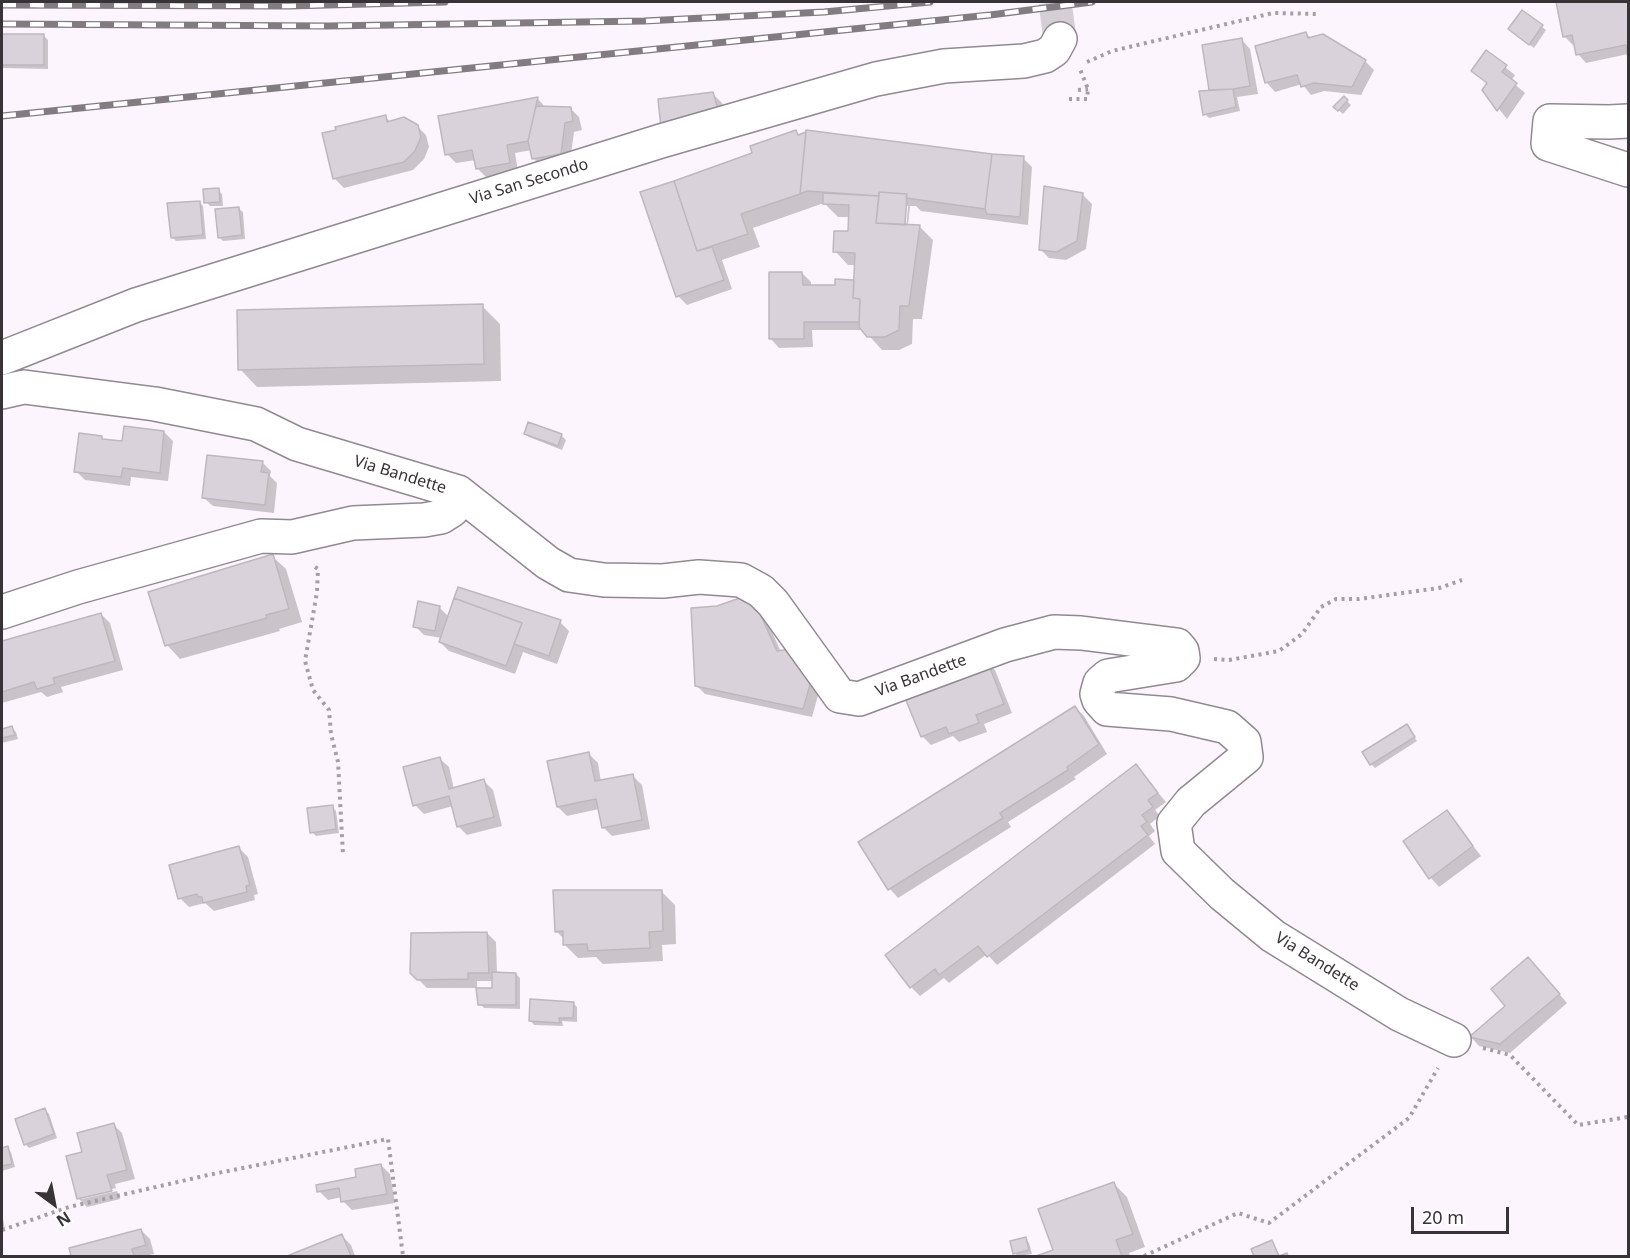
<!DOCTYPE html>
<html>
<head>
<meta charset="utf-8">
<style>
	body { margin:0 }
	#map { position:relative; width:1630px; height:1258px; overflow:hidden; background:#fdf5fd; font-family:"Noto Sans",sans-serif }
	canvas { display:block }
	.frame { position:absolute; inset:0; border:3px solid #373336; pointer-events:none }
	.north { position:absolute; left:24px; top:1174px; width:60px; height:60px; -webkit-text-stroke:4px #fff; paint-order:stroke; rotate:148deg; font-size:16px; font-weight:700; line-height:24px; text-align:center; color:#373336 }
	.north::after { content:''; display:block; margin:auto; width:21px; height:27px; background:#373336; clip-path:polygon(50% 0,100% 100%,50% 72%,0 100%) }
	.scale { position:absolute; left:1411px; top:1207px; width:98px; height:27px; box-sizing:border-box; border:3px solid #373336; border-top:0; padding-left:8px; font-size:18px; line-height:21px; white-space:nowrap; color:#373336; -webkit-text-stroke:4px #fff; paint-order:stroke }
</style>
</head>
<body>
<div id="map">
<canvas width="1630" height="1258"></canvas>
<div class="frame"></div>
<div class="north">N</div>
<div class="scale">20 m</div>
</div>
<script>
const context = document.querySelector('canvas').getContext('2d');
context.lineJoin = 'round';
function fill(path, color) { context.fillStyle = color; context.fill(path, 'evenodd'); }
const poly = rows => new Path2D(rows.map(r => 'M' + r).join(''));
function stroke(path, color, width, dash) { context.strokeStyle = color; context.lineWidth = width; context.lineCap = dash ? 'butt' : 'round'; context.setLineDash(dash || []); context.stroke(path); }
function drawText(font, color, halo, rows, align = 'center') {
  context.font = font + ' "Noto Sans",sans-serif'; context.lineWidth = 4.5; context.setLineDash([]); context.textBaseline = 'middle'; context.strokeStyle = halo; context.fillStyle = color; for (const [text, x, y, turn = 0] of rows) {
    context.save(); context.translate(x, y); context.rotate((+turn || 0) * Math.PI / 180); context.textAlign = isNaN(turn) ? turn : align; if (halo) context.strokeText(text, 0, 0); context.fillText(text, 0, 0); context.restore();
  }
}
fill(poly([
	[2,2,43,2,43,7,2,7],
	[1558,2,1628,2,1628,54,1586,63,1578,54,1576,45,1573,45,1564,36],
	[1523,12,1546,30,1534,48,1514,33],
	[1306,33,1311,38,1365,61,1374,70,1361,95,1324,91,1311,95,1302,84,1275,92,1267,83],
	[2,35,44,36,48,40,48,69,2,68],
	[1242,40,1250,49,1258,94,1237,97,1240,111,1209,118,1205,114,1214,92,1211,89],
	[1486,52,1515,75,1511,81,1525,93,1507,119,1484,90,1488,84,1472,71],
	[713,94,722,103,726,118,671,137],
	[1344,98,1351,105,1343,114,1335,107],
	[538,99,546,108,570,108,579,117,582,130,574,132,570,162,542,167,533,158,532,150,515,153,518,171,486,177,477,168,476,160,456,163,447,154],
	[385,117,391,122,417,126,426,135,429,147,424,159,413,170,344,188,335,179,324,134],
	[795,132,799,136,1023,158,1032,167,1028,225,921,211,916,206,910,206,908,226,920,227,933,240,922,319,913,319,912,344,899,350,882,350,864,330,812,330,813,347,779,348,771,339,802,273,811,282,811,286,836,286,855,281,856,265,848,265,835,251,849,233,850,217,838,217,826,205,821,204,753,228,760,247,722,260,732,289,687,305,678,296,642,193,754,154],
	[905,206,908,206,906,232,903,232],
	[218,190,222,194,223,206,210,206,206,202],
	[1083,195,1092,204,1086,249,1066,260,1049,258,1040,249],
	[199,202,203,206,206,239,176,241,172,237],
	[238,208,243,212,245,239,223,241,219,237],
	[482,306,500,324,501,381,257,387,240,369],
	[529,423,562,436,566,440,562,450,529,437,525,433],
	[164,432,173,441,168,481,131,477,130,486,85,480,76,471,101,437,105,441,124,443],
	[262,462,271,471,270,476,277,483,274,513,213,506,204,498],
	[272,556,286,569,302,622,279,629,280,631,180,659,167,645],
	[760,605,781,652,821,685,812,717,705,694,696,685],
	[439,607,449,617,560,622,569,631,557,664,523,652,515,674,449,651,440,642,442,638,424,635,415,626],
	[101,614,110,623,123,670,61,687,63,692,47,697,41,692,2,703,2,643],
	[986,662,995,670,1012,713,984,724,987,732,959,742,953,736,931,745,922,736],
	[1075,707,1084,716,1107,754,1074,777,1076,779,1008,822,1011,827,898,898,890,889,860,843],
	[1407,726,1417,741,1375,768,1371,764],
	[11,728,16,732,18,739,2,743,2,731],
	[589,754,598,763,601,782,633,776,642,785,650,829,612,836,603,827,599,809,567,816,558,807],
	[440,759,449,767,454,789,484,781,493,790,502,826,467,835,458,826,453,806,424,814,415,805],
	[1136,766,1166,802,1155,810,1160,816,1150,824,1155,831,1149,836,1155,844,997,965,987,954,949,983,944,978,920,996,911,987],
	[332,807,336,811,339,833,316,836,312,832],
	[1447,812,1481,856,1439,887,1431,878,1405,841],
	[239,848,248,857,258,894,254,895,255,900,214,911,205,903,189,907,180,898],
	[661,891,675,905,676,944,662,945,663,961,603,964,596,957,578,958,565,945,564,939,556,931],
	[487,933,496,942,497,974,516,974,520,978,520,1009,484,1008,480,1004,493,989,493,981,477,981,477,988,427,988,418,979],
	[1537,968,1567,1003,1510,1053,1479,1046,1471,1037,1507,1006],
	[573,1003,577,1007,577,1022,562,1021,563,1026,534,1025,530,1020],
	[45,1110,49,1114,57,1138,29,1148,25,1144],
	[113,1124,122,1133,135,1179,115,1184,116,1188,82,1196,82,1199,117,1191,120,1199,87,1207,78,1198,84,1153],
	[7,1148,11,1152,15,1167,2,1171,2,1150],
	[381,1165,390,1174,395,1203,352,1210,343,1201,342,1197,328,1200,319,1191,358,1178],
	[1114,1184,1127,1197,1145,1247,1129,1253,1130,1256,1040,1256,1055,1251],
	[2,1213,5,1229,2,1230],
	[141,1230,150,1239,154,1254,144,1256,73,1256,71,1249],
	[342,1236,351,1245,355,1256,291,1256],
	[1025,1239,1029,1243,1032,1254,1018,1256,1014,1253],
	[1272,1242,1280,1256,1256,1256,1253,1250]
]), '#0003');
const building = poly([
	[1556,2,1628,2,1628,59,1626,45,1576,55,1572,35,1563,37,1556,2],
	[1522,10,1543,25,1529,45,1508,29,1522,10],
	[1306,32,1308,38,1323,34,1366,60,1352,87,1314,83,1301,87,1297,75,1265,83,1255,46,1306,32],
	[2,34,44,34,44,65,2,65,2,34],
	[1242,38,1250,86,1233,89,1209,90,1202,45,1242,38],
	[1486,50,1507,65,1502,72,1517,83,1497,111,1482,90,1487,83,1471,71,1486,50],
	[1233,89,1236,107,1203,115,1199,91,1233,89],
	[713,92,718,109,661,128,658,99,713,92],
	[1344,96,1348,100,1338,111,1333,107,1344,96],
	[538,97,528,141,507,145,510,163,476,169,472,150,445,155,438,116,538,97],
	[536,106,571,107,573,121,565,123,561,154,532,159,528,141,536,106],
	[386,115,387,122,404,117,418,125,421,137,415,151,404,162,333,179,322,133,336,130,335,127,386,115],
	[796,130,798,135,806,132,800,194,741,214,748,234,697,251,674,181,752,153,750,146,796,130],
	[806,130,992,154,985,209,906,198,907,194,879,192,879,196,807,191,800,194,806,130],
	[992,154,1024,156,1020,217,987,214,985,209,992,154],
	[674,181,697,251,712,247,724,280,676,297,640,192,674,181],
	[1044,186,1083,193,1077,241,1057,252,1039,250,1044,186],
	[219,188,220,202,204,203,203,189,219,188],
	[879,192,907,194,905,225,876,223,879,192],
	[823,193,879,196,876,223,920,225,909,306,900,306,899,330,885,337,867,337,859,327,860,299,853,298,855,253,833,252,834,231,848,231,849,205,823,204,823,193],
	[200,201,203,235,171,238,167,203,200,201],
	[239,207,242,235,218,238,215,209,239,207],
	[769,272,802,272,803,285,835,285,835,279,854,280,853,298,860,299,859,322,804,322,804,339,769,339,769,272],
	[483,304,484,364,238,370,237,310,483,304],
	[528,422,562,434,558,446,524,434,528,422],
	[124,426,164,431,160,473,123,468,121,477,74,472,79,433,102,436,102,439,122,441,124,426],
	[207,455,263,461,261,472,269,473,265,505,202,498,207,455],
	[273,554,289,609,266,615,267,618,165,646,148,592,273,554],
	[458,587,561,620,549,656,514,644,522,623,454,598,458,587],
	[751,594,777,651,797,648,813,675,803,709,695,686,691,608,717,606,751,594],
	[454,598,522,623,506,666,439,642,454,598],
	[418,601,440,606,435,631,413,627,418,601],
	[101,613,115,661,53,678,55,684,37,689,34,682,2,692,2,641,101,613],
	[987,660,1004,704,976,715,979,723,949,734,946,727,921,737,905,698,987,660],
	[1075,706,1099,744,1067,767,1068,770,1000,813,1003,818,888,890,858,842,1075,706],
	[1407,724,1415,737,1370,765,1362,752,1407,724],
	[12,726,15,735,2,738,2,729,12,726],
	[589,752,595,781,633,774,642,820,602,828,596,799,557,807,547,761,589,752],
	[440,757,449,789,484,779,494,817,457,827,449,796,413,806,403,767,440,757],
	[1136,764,1158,793,1148,800,1153,807,1142,815,1147,822,1141,826,1148,835,987,957,978,946,939,975,935,969,910,988,885,955,1136,764],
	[333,805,336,829,310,833,307,808,333,805],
	[1447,810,1473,846,1429,879,1403,841,1447,810],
	[239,846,250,885,246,886,247,892,203,903,202,897,198,897,197,894,178,899,169,865,239,846],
	[553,890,662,890,663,931,649,932,650,948,588,951,587,944,563,945,563,931,555,932,553,890],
	[487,932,489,973,468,973,468,979,417,980,410,973,411,933,487,932],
	[1528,957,1560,994,1500,1044,1469,1037,1505,1006,1491,989,1528,957],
	[492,972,516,973,516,1005,478,1005,476,988,492,988,492,972],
	[530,999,574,1002,573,1018,559,1018,560,1023,529,1021,530,999],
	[45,1108,54,1134,24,1145,15,1119,45,1108],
	[114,1123,127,1170,107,1175,112,1191,77,1199,66,1156,82,1152,77,1133,114,1123],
	[8,1146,12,1164,2,1166,2,1148,8,1146],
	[381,1164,387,1194,341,1202,339,1188,317,1192,316,1185,356,1177,355,1169,381,1164],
	[1114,1182,1133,1234,1116,1240,1122,1256,1036,1256,1053,1250,1038,1209,1114,1182],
	[141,1229,146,1245,132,1249,134,1256,71,1256,69,1248,141,1229],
	[342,1234,351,1256,287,1256,342,1234],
	[1026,1237,1029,1250,1013,1254,1010,1241,1026,1237],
	[1272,1240,1279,1256,1287,1253,1288,1256,1254,1256,1251,1249,1272,1240]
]);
fill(building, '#dad2da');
stroke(building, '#bfb7be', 1.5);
stroke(poly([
	[1055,2,1060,39]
]), '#d5ced5', 33, [33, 16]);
const minor = poly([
	[1628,121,1609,122,1550,121,1548,144,1628,170],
	[2,358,136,305,661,141,876,79,944,66,1024,61,1045,56,1054,50,1060,39],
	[2,392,24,387,155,404,256,424,297,444,458,492,548,563,569,575,604,580,663,581,699,577,741,580,761,591,773,603,840,696,859,699,1005,645,1054,632,1081,633,1177,645,1182,651,1183,658,1176,665,1108,676,1100,683,1097,694,1099,700,1107,709,1171,714,1227,727,1244,742,1246,757,1191,802,1174,823,1178,851,1222,894,1273,936,1399,1014,1454,1040],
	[2,612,78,587,261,536,292,537,353,523,424,520,441,517,452,510,458,502,458,492]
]);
stroke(minor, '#918990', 36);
stroke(poly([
	[1087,62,1112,51,1273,13,1318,14],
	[1078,90,1088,89],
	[1069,99,1087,99,1088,89,1080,69],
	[315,567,318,569,317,592,305,661,313,690,329,710,331,734,338,762,343,855],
	[1214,659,1229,660,1279,651,1302,634,1321,607,1336,599,1359,599,1439,588,1462,580],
	[1483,1048,1510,1055,1578,1125,1628,1117],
	[2,1230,69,1207,208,1175,388,1139,403,1256],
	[1144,1256,1238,1213,1269,1223,1409,1118,1438,1068]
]), '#a59fa5', 4, [3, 4.5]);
stroke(minor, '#fff', 33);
const rail = poly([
	[2,5,289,6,445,2],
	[2,24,327,26,644,21,824,12,930,2],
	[2,116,990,15,1092,2]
]);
stroke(rail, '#827c81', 7);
stroke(rail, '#fff', 4.5, [14]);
drawText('16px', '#373336', '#fff', [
	["Via San Secondo",529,182,-17],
	["Via Bandette",400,475,17],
	["Via Bandette",921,676,-20],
	["Via Bandette",1317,962,32]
]);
</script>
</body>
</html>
